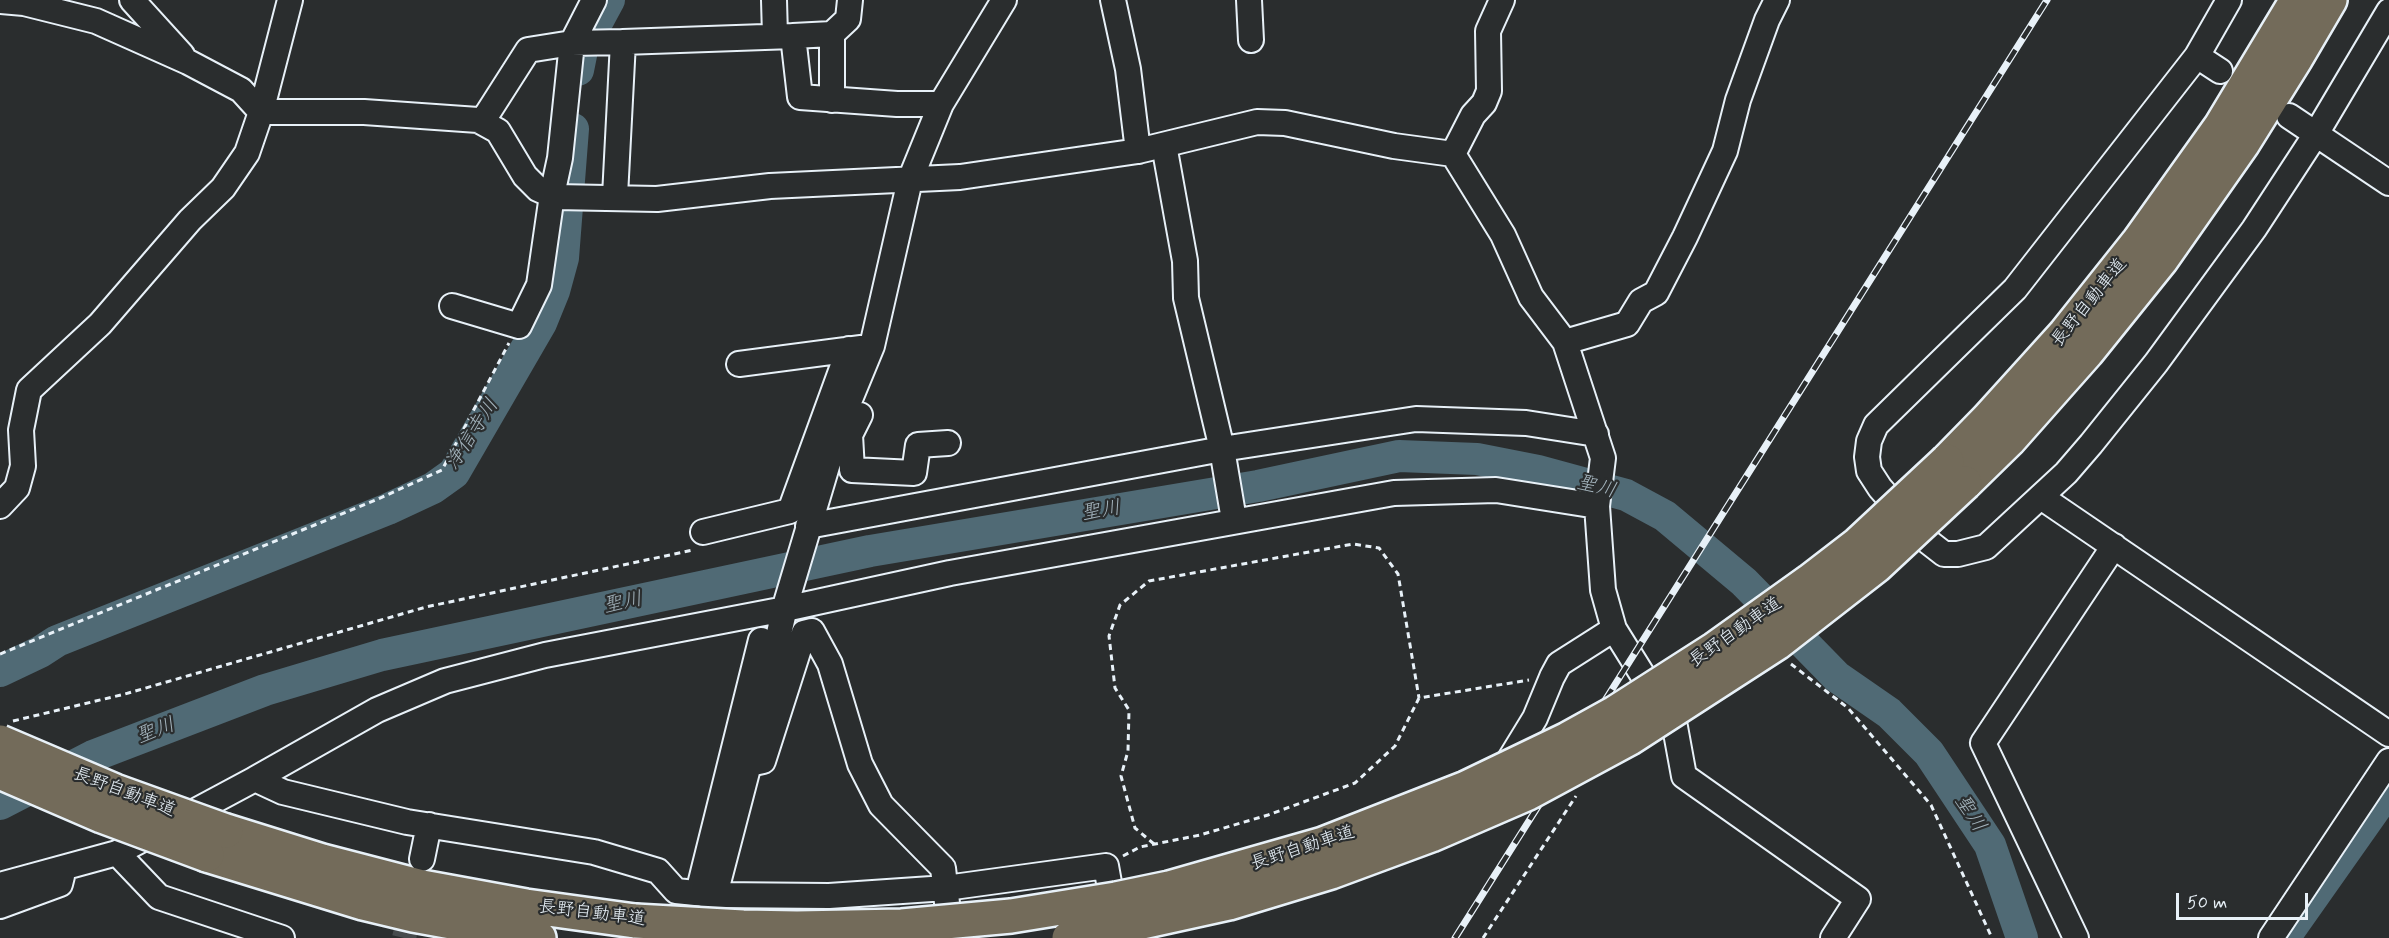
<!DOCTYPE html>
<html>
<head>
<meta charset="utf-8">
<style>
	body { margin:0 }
	#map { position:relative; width:2389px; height:938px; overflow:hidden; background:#2a2d2e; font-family:Mynerve,sans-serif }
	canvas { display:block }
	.scale { position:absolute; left:2176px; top:893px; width:132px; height:27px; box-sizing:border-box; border:3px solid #e8f1f8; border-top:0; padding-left:8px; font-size:18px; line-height:21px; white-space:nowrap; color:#e8f1f8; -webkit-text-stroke:4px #2a2d2e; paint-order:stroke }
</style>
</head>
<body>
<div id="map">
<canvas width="2389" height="938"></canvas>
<div class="scale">50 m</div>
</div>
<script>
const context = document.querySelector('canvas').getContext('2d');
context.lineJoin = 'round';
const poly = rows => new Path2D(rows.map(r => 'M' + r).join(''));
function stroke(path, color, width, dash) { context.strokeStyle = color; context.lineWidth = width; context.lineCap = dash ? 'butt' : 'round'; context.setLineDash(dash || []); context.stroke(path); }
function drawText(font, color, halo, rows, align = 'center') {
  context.font = font + ' Mynerve,"Klee One",sans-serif'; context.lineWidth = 4.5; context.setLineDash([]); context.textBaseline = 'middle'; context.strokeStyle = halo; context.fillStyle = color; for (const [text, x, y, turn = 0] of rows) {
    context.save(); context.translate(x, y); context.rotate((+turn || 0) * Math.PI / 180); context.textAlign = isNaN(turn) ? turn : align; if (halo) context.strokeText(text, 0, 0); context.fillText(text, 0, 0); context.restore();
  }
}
stroke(poly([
	[578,70,582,50,609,0],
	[0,671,40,652,57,641,388,509,433,488,454,473,541,323,554,291,563,258,573,129],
	[0,804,93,756,265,690,382,655,870,551,1258,486,1399,456,1477,459,1538,471,1626,495,1665,516,1744,582,1837,677,1889,713,1929,753,1990,845,2022,938],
	[2291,928,2389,789]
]), '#506a75', 32);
stroke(poly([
	[404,938,413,900]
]), '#464a4c', 24, [24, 12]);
const minor = poly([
	[132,0,182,55],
	[594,0,572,43,623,42],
	[774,0,775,36],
	[1113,0,1128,69,1138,151],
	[1249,0,1251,40],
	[2229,0,2197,56,2015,289,1876,425,1869,441,1867,457,1869,471,1880,488,1926,540,1944,554,1958,554,1986,547,2066,473,2091,444,2156,363,2254,229,2316,134,2389,11],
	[0,1,24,3,96,21,188,62,241,90,261,112,364,112,478,120,498,131,525,176,538,189,556,197,657,199,770,186,960,177,1138,151,1257,122,1285,123,1394,146,1453,154],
	[832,34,848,19,850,0],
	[793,36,832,34,832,100],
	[2197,56,2220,71],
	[2289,116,2389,183],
	[1164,145,1185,261,1186,298,1222,449,1234,520],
	[1453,154,1503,235,1531,297,1565,342,1603,458,1597,506,1603,590,1614,629],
	[1453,154,1473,115,1484,103,1489,91,1488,31,1502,0],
	[615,196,623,42,793,36,800,97,897,104,941,104],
	[452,306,519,326,539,285,552,195,560,158,572,43,528,50,482,122],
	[1565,342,1627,324,1641,301,1656,293,1685,237,1725,151,1738,100,1767,20,1777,0],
	[739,364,861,348],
	[860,415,850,435,852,470,914,473,918,445,948,443],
	[2041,497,2389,734],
	[0,506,17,488,23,466,21,430,29,390,100,324,190,220,223,188,247,153,261,112,290,0],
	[808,526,1222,449,1416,419,1526,423,1596,434],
	[703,532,790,511,849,349],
	[733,754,749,764,763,761,804,633,812,631,830,664,860,764,881,805,943,868,947,903],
	[1502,772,1535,718,1552,677,1559,664,1614,629,1675,727,1684,776,1858,899,1833,938],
	[255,779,283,792,407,822,594,852,658,871,676,891,715,895,829,896,946,888,1106,866,1115,916],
	[117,853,159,897,282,938],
	[422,859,429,825],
	[0,885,117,853,255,779,377,710,445,681,545,655,785,609,950,573,1394,493,1496,490,1597,506],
	[698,893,761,640],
	[0,906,60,884,62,876],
	[711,910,749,764,786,603,839,426,872,346,910,180,941,104,1004,0],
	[2076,938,1983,743,2114,546],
	[2271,938,2389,761]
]);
const highway = poly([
	[1947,461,1988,419,2065,334,2139,241,2221,126,2297,0],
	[1965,483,2009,440,2087,352,2161,260,2243,143,2296,58,2330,0],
	[226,831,322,861,422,887,526,906,635,921],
	[207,855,363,903,413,915,539,938]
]);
stroke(minor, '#e8f1f8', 28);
stroke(highway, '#e8f1f8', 38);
stroke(poly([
	[0,654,378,499,442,470,509,343],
	[1791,664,1848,708,1931,805,1992,938],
	[13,721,125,694,426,607,693,550],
	[1154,844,1135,828,1121,776,1128,751,1129,710,1115,688,1109,636,1120,605,1149,581,1353,544,1379,548,1398,574,1419,698],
	[1123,856,1140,847,1200,835,1268,815,1355,783,1395,746,1419,698,1529,680],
	[1483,938,1576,796]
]), '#e8f1f8', 3, [6, 4.5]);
stroke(minor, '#2a2d2e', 24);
stroke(highway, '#736b5a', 33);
const rail = poly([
	[1455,938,2047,0]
]);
stroke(rail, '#e8f1f8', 7);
stroke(rail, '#2a2d2e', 4.5, [14]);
const highwayBridge = poly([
	[0,742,115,791,226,831],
	[0,772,102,816,207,855],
	[635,921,743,927,797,928,902,926,1011,916,1116,899,1169,888,1323,844,1466,788,1568,739,1615,713,1715,649,1810,581,1858,544,1947,461],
	[1069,938,1229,903,1331,872,1431,835,1528,793,1630,738,1777,643,1876,566,1965,483]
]);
stroke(highwayBridge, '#e8f1f8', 38, []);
stroke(highwayBridge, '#736b5a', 33);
drawText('18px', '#e8f1f8', '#2a2d2e', [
	["長野自動車道",2090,303,-51],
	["長野自動車道",1736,633,-35],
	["長野自動車道",124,793,21],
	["長野自動車道",1303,849,-18],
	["長野自動車道",592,914,7]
]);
drawText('italic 20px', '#a4b4bd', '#2a2d2e', [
	["浄信寺川",473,435,-57],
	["聖川",1596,488,14],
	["聖川",1101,512,-10],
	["聖川",623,604,-12],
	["聖川",156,732,-21],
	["聖川",1969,814,57]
]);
</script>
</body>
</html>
